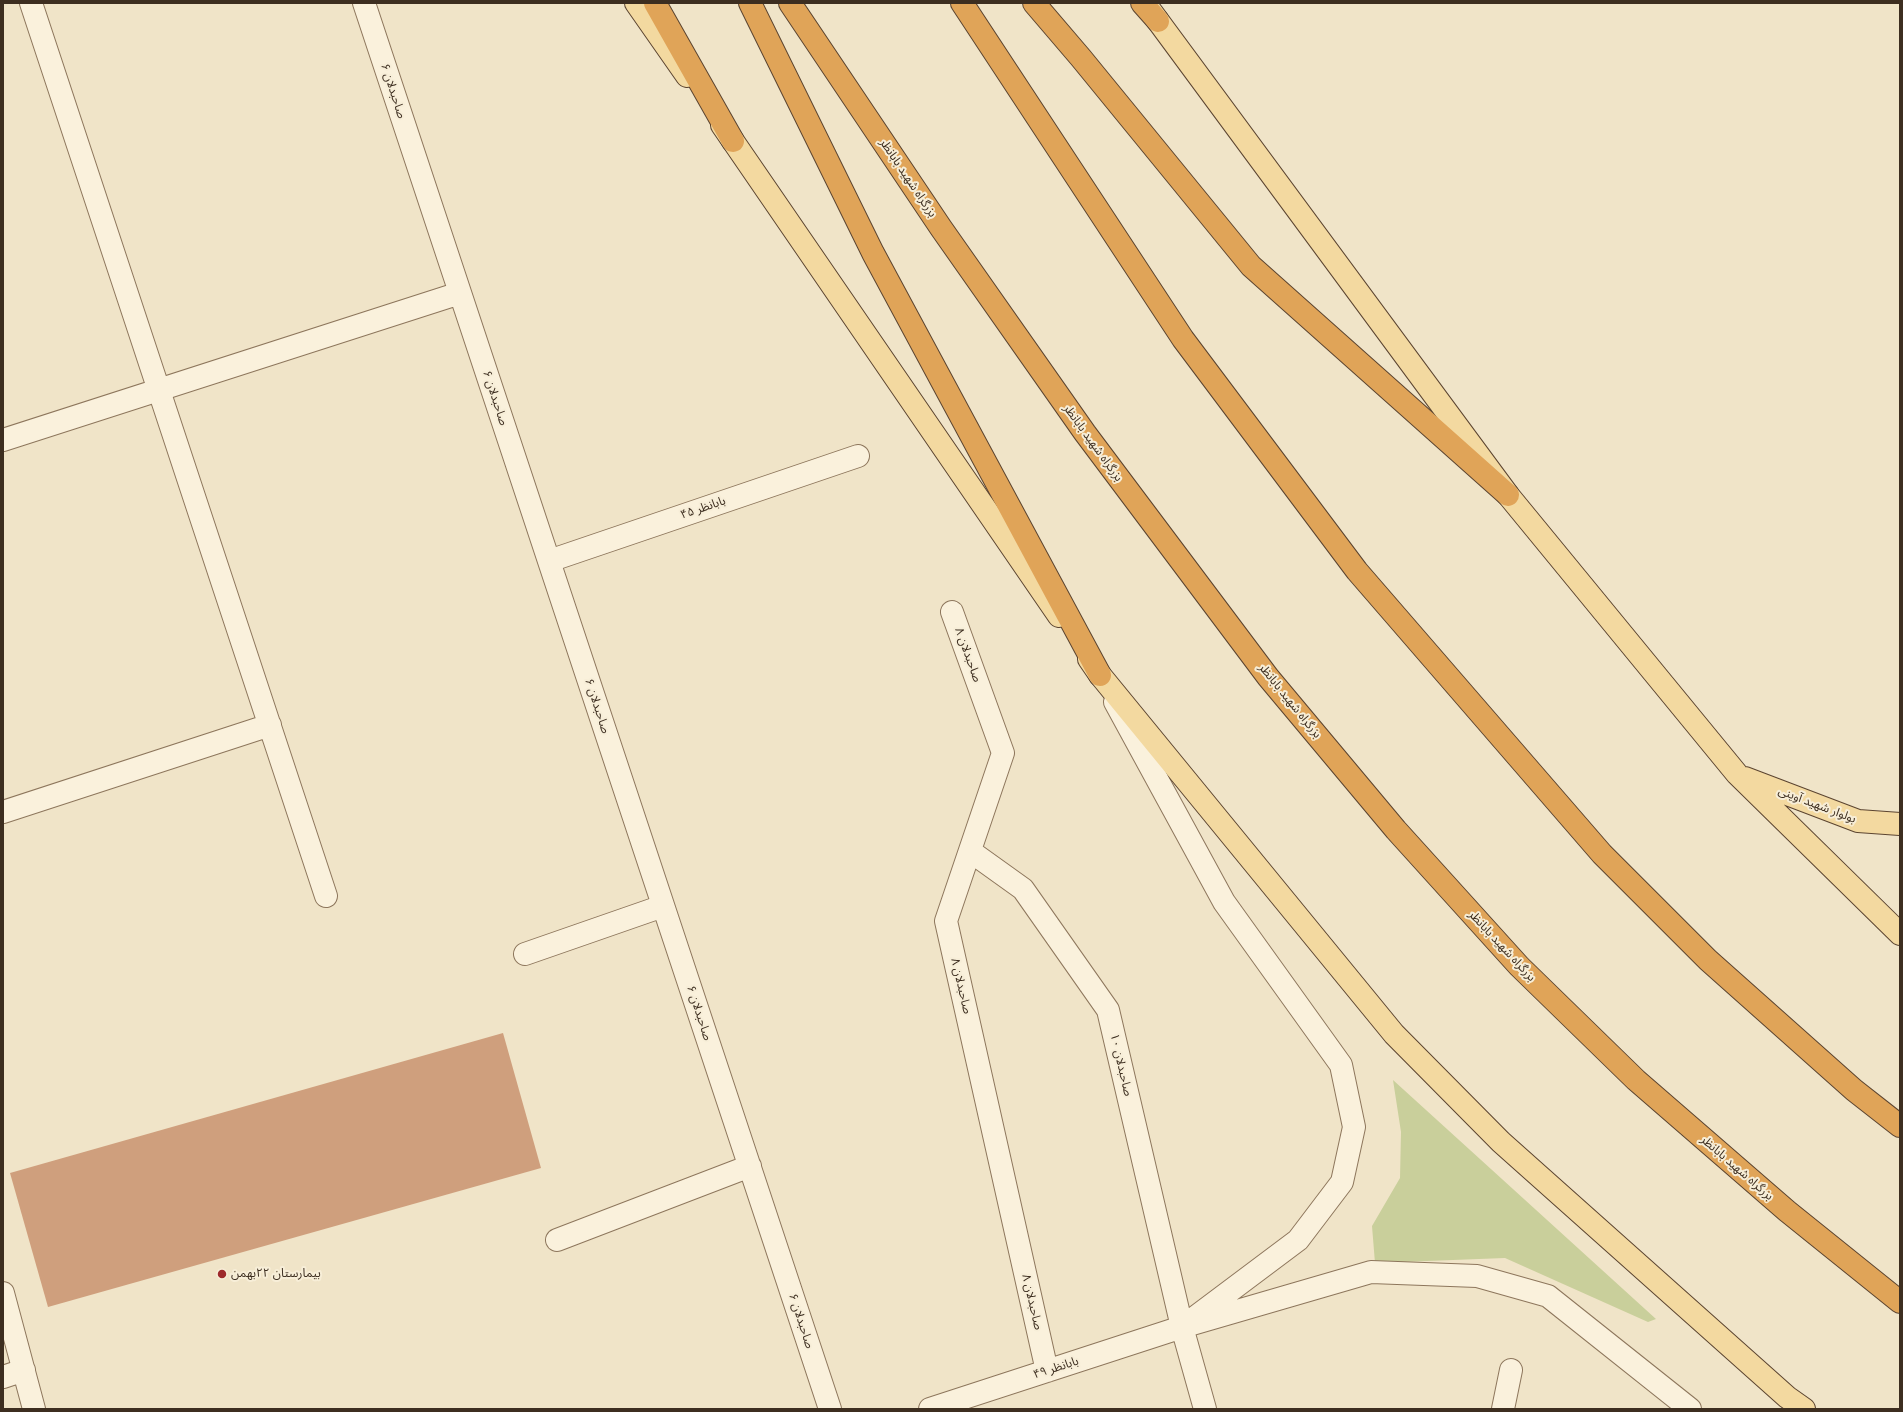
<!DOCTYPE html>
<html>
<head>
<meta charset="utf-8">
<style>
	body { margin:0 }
	#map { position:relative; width:1903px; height:1412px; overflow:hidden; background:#f0e4c8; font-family:"Noto Serif",serif }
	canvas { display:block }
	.frame { position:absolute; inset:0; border:4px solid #3d2e20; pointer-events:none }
</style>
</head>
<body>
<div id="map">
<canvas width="1903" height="1412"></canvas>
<div class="frame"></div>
</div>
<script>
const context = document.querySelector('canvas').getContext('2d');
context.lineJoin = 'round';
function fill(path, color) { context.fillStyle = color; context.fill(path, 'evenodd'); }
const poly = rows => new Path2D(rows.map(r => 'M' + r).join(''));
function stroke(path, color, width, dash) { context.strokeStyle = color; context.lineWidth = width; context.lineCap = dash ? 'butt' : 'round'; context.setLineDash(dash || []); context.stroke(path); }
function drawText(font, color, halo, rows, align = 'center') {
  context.font = font + ' "Noto Serif","Noto Sans Arabic",serif'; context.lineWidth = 4; context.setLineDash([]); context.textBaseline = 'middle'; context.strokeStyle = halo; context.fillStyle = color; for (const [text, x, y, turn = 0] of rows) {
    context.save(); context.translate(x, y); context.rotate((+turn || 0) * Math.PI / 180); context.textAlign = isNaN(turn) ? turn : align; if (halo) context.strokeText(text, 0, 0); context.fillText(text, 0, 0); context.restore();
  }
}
fill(poly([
	[1393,1080,1656,1319,1648,1322,1505,1258,1375,1263,1372,1226,1400,1178,1401,1132]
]), '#c9cf9b');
fill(poly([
	[503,1033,541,1168,48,1307,10,1173]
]), '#cf9f7d');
const minor = poly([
	[31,3,326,896],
	[364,3,830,1409],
	[3,440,460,293],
	[549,561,858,456],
	[952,612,1003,753,946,921,1047,1371],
	[1115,702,1224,902,1341,1065,1354,1127,1342,1182,1298,1240,1194,1318],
	[3,812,270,725],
	[970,851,1023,889,1108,1010,1182,1327,1205,1409],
	[525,954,663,906],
	[557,1240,750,1166],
	[3,1293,34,1409],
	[3,1377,24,1370],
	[930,1409,1182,1327,1371,1272,1477,1276,1548,1296,1690,1409],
	[1503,1409,1511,1370]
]);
const major = poly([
	[636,3,687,76],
	[1147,6,1508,495,1737,774,1900,934],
	[722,125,1059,616],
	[1089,659,1100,675,1394,1034,1501,1142,1787,1397,1804,1409],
	[1745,778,1858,821,1900,824]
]);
const highway = poly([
	[655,3,733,141],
	[750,3,873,253,1100,675],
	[790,3,941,228,1085,433,1268,677,1396,830,1519,966,1636,1080,1787,1211,1900,1302],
	[962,3,1183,339,1357,571,1602,854,1708,960,1854,1090,1900,1126],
	[1034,3,1081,58,1251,266,1508,495],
	[1142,3,1158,21]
]);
stroke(minor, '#8d765c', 24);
stroke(major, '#5b4430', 24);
stroke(highway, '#5b4430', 24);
stroke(minor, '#faf1dc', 22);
stroke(major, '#f3d9a0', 22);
stroke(highway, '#e0a458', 22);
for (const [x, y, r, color] of [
	[222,1274,5,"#9e2a2b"]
]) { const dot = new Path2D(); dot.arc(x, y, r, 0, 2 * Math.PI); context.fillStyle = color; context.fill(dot); stroke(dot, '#f7eed8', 1.5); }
drawText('12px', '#3d2e20', '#f7eed8', [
	["صاحبدلان ۶",393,91,72],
	["بزرگراه شهید بابانظر",908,178,56],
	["صاحبدلان ۶",495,398,72],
	["بزرگراه شهید بابانظر",1093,443,54],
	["بابانظر ۴۵",703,508,-19],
	["صاحبدلان ۸",968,655,70],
	["بزرگراه شهید بابانظر",1290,701,51],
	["صاحبدلان ۶",597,706,72],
	["بولوار شهید آوینی",1817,805,21],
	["بزرگراه شهید بابانظر",1502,946,47],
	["صاحبدلان ۸",961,986,77],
	["صاحبدلان ۶",699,1013,72],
	["صاحبدلان ۱۰",1121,1065,77],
	["بزرگراه شهید بابانظر",1737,1168,41],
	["صاحبدلان ۸",1032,1302,77],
	["صاحبدلان ۶",801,1321,72],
	["بابانظر ۴۹",1056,1368,-18]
]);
drawText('12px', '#3d2e20', '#f7eed8', [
	["بيمارستان ٢٢بهمن",231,1274]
], 'left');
</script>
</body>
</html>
